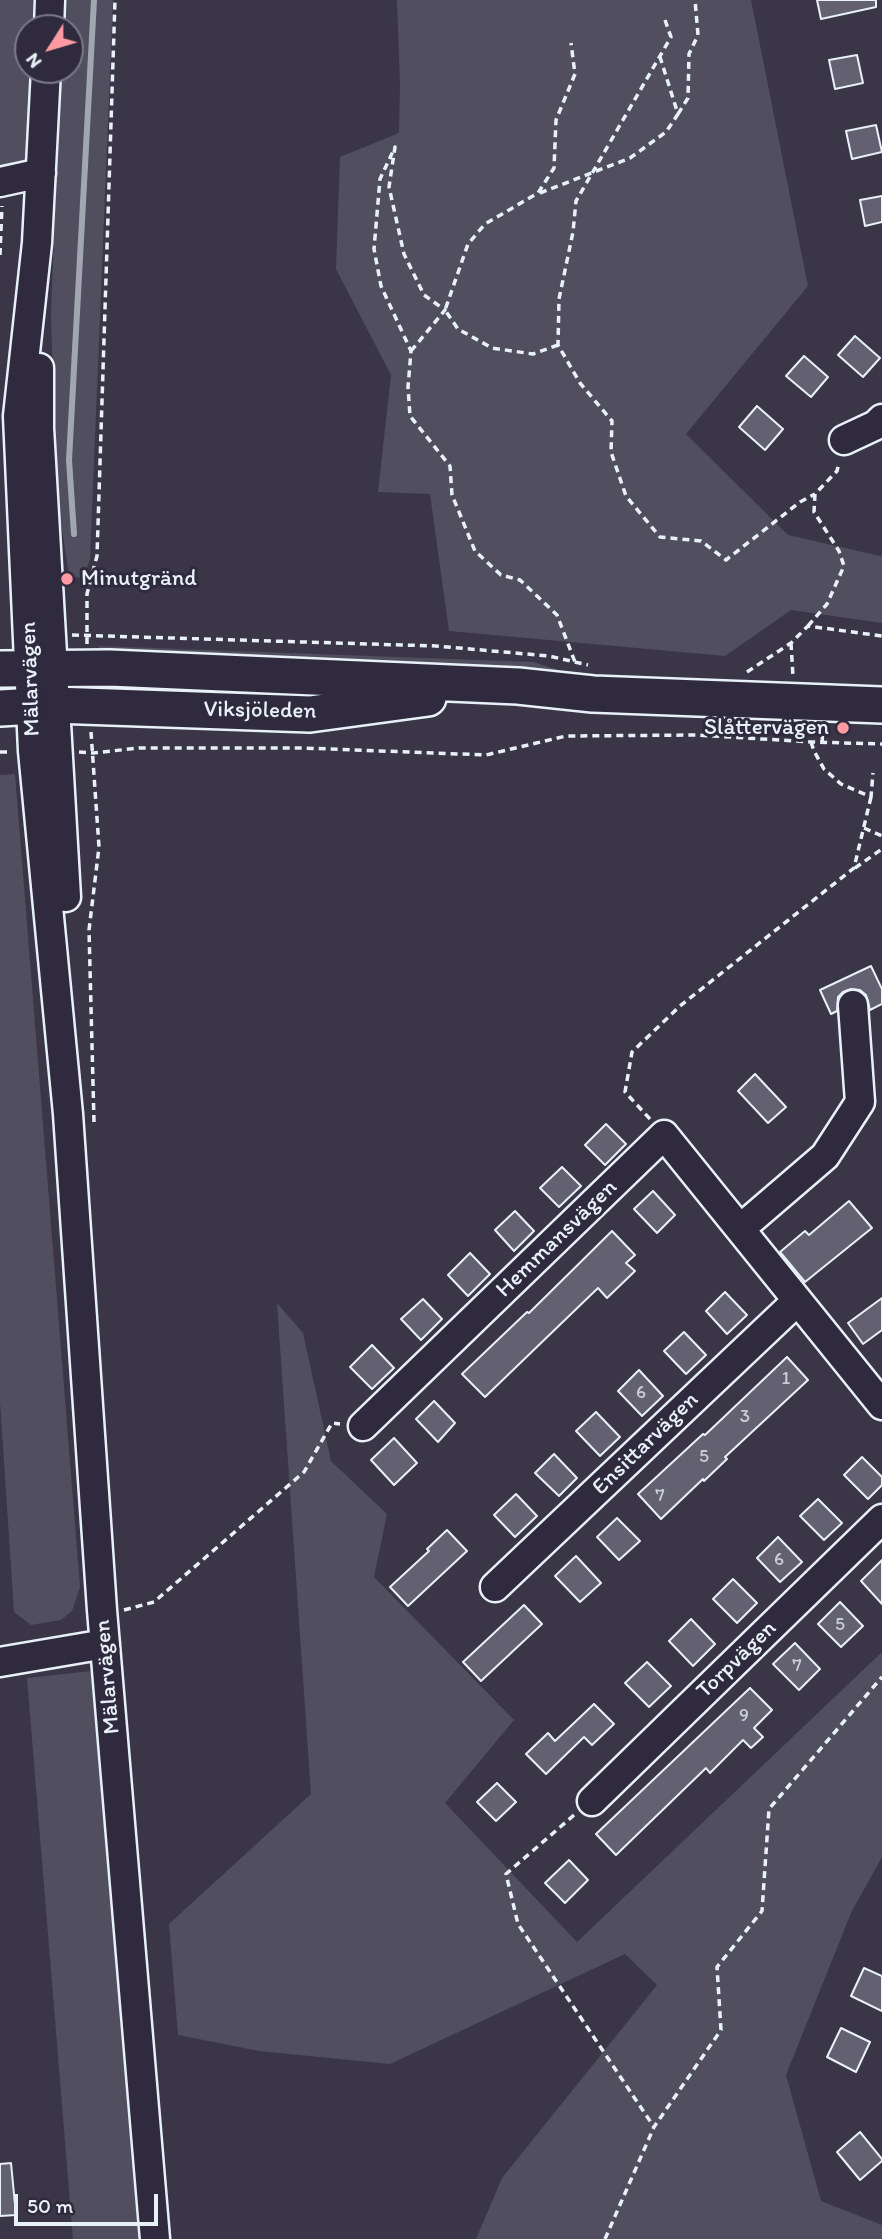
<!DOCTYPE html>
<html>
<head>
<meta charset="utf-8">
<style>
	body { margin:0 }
	#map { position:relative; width:882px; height:2239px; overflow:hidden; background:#3a3648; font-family:Itim,sans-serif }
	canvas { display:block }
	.north { position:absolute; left:14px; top:14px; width:70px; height:70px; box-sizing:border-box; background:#2f2a3d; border:2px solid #797a88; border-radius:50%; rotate:233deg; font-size:19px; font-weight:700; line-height:28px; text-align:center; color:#e8f1f8 }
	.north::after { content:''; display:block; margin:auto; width:24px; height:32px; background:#ff9aa2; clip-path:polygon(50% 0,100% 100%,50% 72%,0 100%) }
	.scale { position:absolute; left:14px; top:2194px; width:144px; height:32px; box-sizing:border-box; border:4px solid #e8f1f8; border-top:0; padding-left:9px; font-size:21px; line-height:24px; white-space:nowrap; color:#e8f1f8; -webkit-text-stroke:5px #2f2a3d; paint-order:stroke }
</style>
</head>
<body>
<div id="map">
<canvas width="882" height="2239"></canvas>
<div class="north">N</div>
<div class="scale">50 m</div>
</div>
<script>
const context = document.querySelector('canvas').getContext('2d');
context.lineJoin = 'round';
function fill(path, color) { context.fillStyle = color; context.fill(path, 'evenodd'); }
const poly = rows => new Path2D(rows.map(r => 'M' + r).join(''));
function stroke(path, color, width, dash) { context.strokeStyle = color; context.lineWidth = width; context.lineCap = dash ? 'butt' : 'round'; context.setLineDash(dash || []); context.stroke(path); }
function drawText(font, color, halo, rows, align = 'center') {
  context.font = font + ' Itim,sans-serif'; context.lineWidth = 6; context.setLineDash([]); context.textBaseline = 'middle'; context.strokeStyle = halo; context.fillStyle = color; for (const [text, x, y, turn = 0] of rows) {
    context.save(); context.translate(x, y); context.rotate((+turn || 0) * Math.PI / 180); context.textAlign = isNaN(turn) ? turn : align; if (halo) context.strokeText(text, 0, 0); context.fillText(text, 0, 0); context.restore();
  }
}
fill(poly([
	[0,0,39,0,38,28,28,28,28,70,35,70,26,165,0,171],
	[63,0,113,0,90,559,83,579,69,575,56,491,51,315,60,70,70,70,70,28,62,28],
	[397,0,751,0,808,286,686,434,788,535,880,556,882,555,882,623,791,610,725,656,449,631,430,494,378,492,391,375,336,269,340,157,399,133,400,85],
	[99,646,533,662,584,678,96,659],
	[15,774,80,1587,72,1611,61,1620,31,1625,14,1612,0,1402,0,775],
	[277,1303,303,1333,331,1461,387,1514,374,1577,514,1720,445,1803,577,1942,882,1652,882,1857,851,1913,786,2075,821,2201,882,2225,882,2239,476,2239,502,2178,657,1985,625,1954,390,2064,259,2051,178,2035,169,1924,311,1794],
	[91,1671,139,2239,73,2239,27,1678]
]), '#504e5f');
stroke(poly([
	[74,534,69,460,94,0]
]), '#a2a6b1', 6);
const building = poly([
	[817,0,876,0,876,7,821,19,817,0],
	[857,55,863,83,835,89,829,60,857,55],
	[876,125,882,152,852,159,846,131,876,125],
	[882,196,882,222,865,226,860,200,882,196],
	[855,336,880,358,863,377,838,355,855,336],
	[804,356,828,377,811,397,786,376,804,356],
	[757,406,783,429,765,450,739,427,757,406],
	[871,966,882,989,882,1004,870,1010,866,995,860,990,851,989,843,992,838,997,837,1011,831,1014,820,990,871,966],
	[755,1074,786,1107,768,1123,738,1091,755,1074],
	[606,1124,626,1144,605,1165,585,1145,606,1124],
	[562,1167,581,1186,559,1207,540,1188,562,1167],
	[653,1191,675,1215,657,1233,634,1209,653,1191],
	[849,1201,872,1228,805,1282,780,1252,805,1231,809,1235,849,1201],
	[515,1211,534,1231,514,1251,495,1230,515,1211],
	[612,1231,635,1255,626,1263,635,1271,607,1298,598,1288,485,1397,462,1374,527,1312,529,1313,612,1231],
	[470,1253,490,1274,468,1296,448,1275,470,1253],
	[725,1292,747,1315,727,1334,706,1311,725,1292],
	[882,1298,882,1330,863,1344,848,1323,882,1298],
	[423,1299,442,1319,421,1340,401,1319,423,1299],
	[684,1332,706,1355,686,1374,664,1351,684,1332],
	[372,1345,394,1368,372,1389,350,1367,372,1345],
	[787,1357,808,1380,725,1457,727,1459,704,1481,703,1479,661,1519,638,1494,703,1434,705,1435,787,1357],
	[639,1370,663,1396,642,1416,618,1391,639,1370],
	[434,1401,455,1423,438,1442,416,1419,434,1401],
	[596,1412,620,1437,600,1456,576,1431,596,1412],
	[394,1438,417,1463,394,1485,371,1460,394,1438],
	[554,1454,577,1478,559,1496,535,1473,554,1454],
	[862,1457,882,1477,882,1485,868,1499,844,1475,862,1457],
	[516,1494,537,1516,515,1537,494,1515,516,1494],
	[818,1499,842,1523,824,1540,800,1516,818,1499],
	[617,1518,640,1541,619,1560,597,1537,617,1518],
	[447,1530,467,1551,408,1606,390,1587,429,1551,427,1549,447,1530],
	[778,1537,802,1562,780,1582,757,1558,778,1537],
	[576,1556,601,1583,580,1602,555,1576,576,1556],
	[882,1560,882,1604,861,1581,882,1560],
	[733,1579,757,1603,737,1623,713,1599,733,1579],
	[840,1602,863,1626,841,1647,818,1624,840,1602],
	[524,1605,542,1624,481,1681,463,1662,524,1605],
	[691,1619,715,1644,693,1666,669,1641,691,1619],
	[795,1643,820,1669,799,1690,773,1664,795,1643],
	[647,1662,671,1686,649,1707,625,1683,647,1662],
	[750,1688,772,1710,754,1728,763,1737,751,1748,743,1740,710,1773,706,1768,616,1855,596,1834,750,1688],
	[594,1704,614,1724,592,1745,584,1737,546,1774,526,1754,548,1733,555,1741,594,1704],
	[497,1783,516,1802,496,1821,477,1802,497,1783],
	[569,1860,588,1880,565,1903,545,1883,569,1860],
	[864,1968,882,1976,882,2011,851,1996,864,1968],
	[841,2028,870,2042,856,2072,827,2057,841,2028],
	[860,2132,882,2159,882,2161,860,2180,837,2152,860,2132],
	[11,2163,16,2215,0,2216,0,2164,11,2163]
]);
fill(building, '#636171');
stroke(building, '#e8f1f8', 2);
const minor = poly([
	[49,28,50,0],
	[46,70,37,243,18,416,33,751,68,1114,102,1610,155,2239],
	[0,182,41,173],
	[39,368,39,428,66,897],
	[844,440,876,425,882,419],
	[740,1229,825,1156,860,1102,853,1005],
	[363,1426,664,1135,882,1405],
	[495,1587,797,1301],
	[0,1662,105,1644],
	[592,1801,882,1519]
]);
const major = poly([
	[0,669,110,668,518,686,593,694,882,705],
	[0,708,54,705,310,714,428,698]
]);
stroke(minor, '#e8f1f8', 33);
stroke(major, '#e8f1f8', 40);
stroke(poly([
	[665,20,671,37,576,201,573,232,559,299,558,345,580,383,612,421,611,452,626,496,660,537,701,541,726,560,800,502,815,494],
	[678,114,688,98,689,54,698,35,695,0],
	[540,193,630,158,666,132,678,114,660,57],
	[0,255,2,206],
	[558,345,533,354,492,348,458,329,445,310,468,244,485,224,538,193,554,168,556,120,575,74,571,43],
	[411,351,445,310,424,295,404,254,389,187,395,147,380,179,374,249,381,286,411,351,408,387,410,416,450,466,452,495,475,551,501,575,520,580,557,615,575,662],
	[808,626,827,604,844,566,839,551,814,512,815,494,837,471,839,463],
	[72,635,436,646,549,656,588,665],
	[791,643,793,677],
	[87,644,87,594,97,556,115,0],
	[747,672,791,643,808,626,882,636],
	[91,732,99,847,89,930,94,1122],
	[811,742,814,751,824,769,841,784,871,797,873,773],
	[822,743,823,727],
	[0,752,12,752],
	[79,752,93,753,139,748,303,748,486,755,566,736,697,735,811,742,882,744],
	[864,828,882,836],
	[855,868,882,849],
	[650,1119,625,1092,632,1052,680,1006,854,868,871,797],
	[124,1610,154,1602,304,1472,332,1423,340,1424],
	[574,1815,506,1874,518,1924,654,2127],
	[605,2239,654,2127,721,2030,717,1967,762,1911,769,1809,882,1677]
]), '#e8f1f8', 3.5, [7, 5]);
stroke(minor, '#2f2a3d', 28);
stroke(major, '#2f2a3d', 35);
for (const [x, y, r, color] of [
	[67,579,7,"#ff9aa2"],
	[843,728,7,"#ff9aa2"]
]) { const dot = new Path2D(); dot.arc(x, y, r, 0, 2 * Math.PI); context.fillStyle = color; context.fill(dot); stroke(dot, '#2f2a3d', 2.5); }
drawText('19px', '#c7cdd6', null, [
	["1",786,1379],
	["6",641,1393],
	["3",745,1417],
	["5",704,1457],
	["7",660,1496],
	["6",779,1560],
	["5",840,1625],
	["7",797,1666],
	["9",744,1716]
]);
drawText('23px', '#e8f1f8', '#2f2a3d', [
	["Minutgränd",81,579],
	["Slåttervägen",829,728,"right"]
], 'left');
drawText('23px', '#e8f1f8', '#2f2a3d', [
	["Mälarvägen",31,679,-92],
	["Viksjöleden",260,711,1],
	["Hemmansvägen",557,1239,-44],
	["Ensittarvägen",646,1444,-44],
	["Torpvägen",737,1660,-44],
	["Mälarvägen",108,1677,-95]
]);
</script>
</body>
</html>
